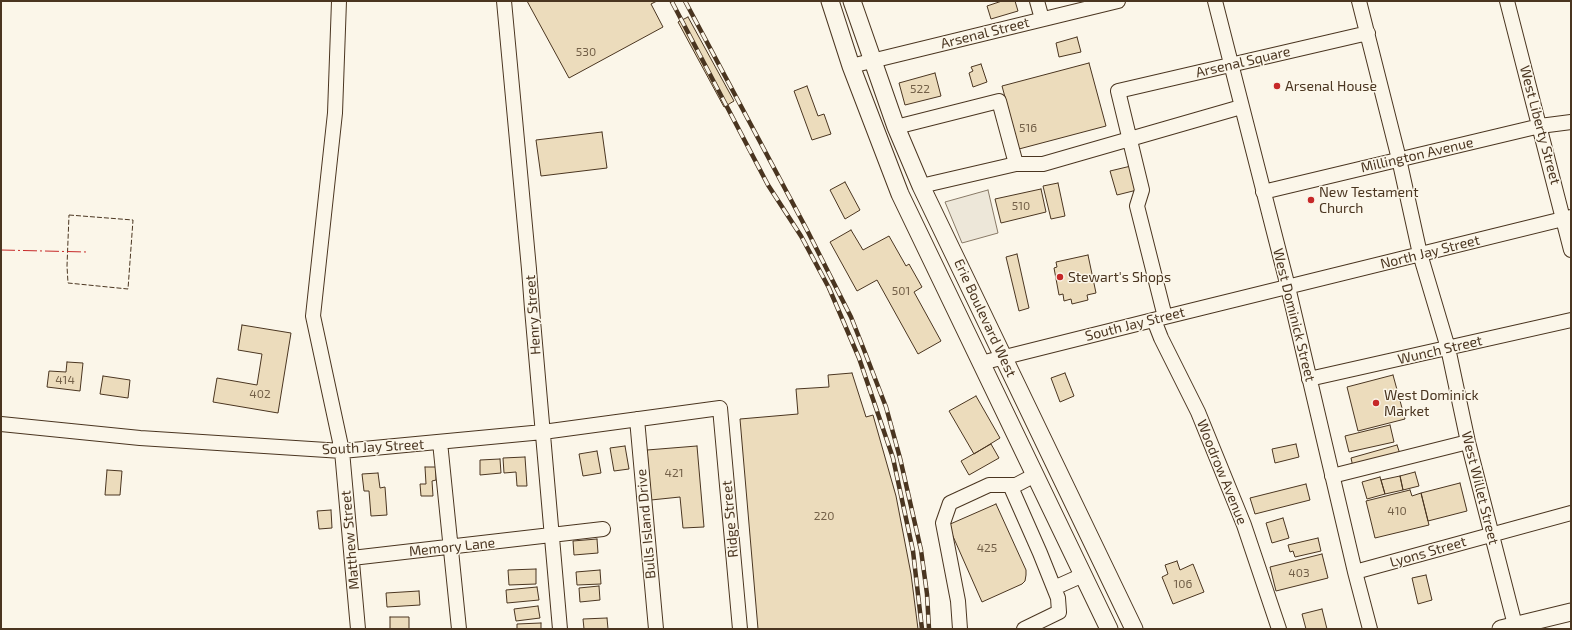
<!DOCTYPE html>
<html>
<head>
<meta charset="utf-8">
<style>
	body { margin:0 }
	#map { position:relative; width:1572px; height:630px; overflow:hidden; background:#fbf6e9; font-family:"Exo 2",sans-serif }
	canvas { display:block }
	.frame { position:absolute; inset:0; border:2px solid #4a3520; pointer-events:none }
</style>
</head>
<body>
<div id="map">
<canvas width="1572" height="630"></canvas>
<div class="frame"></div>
</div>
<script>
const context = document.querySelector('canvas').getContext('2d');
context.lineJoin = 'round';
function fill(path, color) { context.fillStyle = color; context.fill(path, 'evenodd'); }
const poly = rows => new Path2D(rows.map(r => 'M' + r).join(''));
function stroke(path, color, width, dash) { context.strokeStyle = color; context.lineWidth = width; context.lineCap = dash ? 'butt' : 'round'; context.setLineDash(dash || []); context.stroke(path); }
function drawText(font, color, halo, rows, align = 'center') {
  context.font = font + ' "Exo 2",sans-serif'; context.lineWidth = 3; context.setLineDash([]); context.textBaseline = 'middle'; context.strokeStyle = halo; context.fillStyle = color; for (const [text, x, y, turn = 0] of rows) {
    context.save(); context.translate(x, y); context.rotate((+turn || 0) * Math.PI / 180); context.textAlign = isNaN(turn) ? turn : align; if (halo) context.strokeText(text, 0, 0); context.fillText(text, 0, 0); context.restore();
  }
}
const parking = poly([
	[988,190,998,233,962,243,945,202,988,190]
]);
fill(parking, '#ede7d9');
stroke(parking, '#887966', 1);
const building = poly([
	[527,1,657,1,651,4,663,27,569,78,527,1],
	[1002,1,1015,1,1018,11,991,19,987,6,1002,1],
	[688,17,734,101,724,107,678,22,688,17],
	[1077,37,1081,52,1059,57,1056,43,1077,37],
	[1089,63,1106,126,1019,149,1002,86,1089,63],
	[981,64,987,82,973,87,969,73,973,71,971,67,981,64],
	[935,73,941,96,905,105,899,83,935,73],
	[807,86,818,116,824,114,831,134,812,140,794,91,807,86],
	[602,132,607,168,541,176,536,140,602,132],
	[1131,166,1137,190,1117,195,1110,171,1131,166],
	[845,182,860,210,845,219,830,190,845,182],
	[1058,183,1065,216,1051,219,1043,186,1058,183],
	[1041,189,1046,212,1001,223,995,199,1041,189],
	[851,230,863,250,889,236,906,266,909,264,922,287,914,292,941,341,918,354,877,280,857,291,830,242,851,230],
	[1017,254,1029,308,1019,311,1006,257,1017,254],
	[1088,255,1096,293,1087,295,1088,300,1072,304,1071,299,1064,301,1063,294,1059,295,1054,268,1057,267,1056,262,1088,255],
	[242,325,291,333,278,413,213,402,217,378,257,385,262,354,238,350,242,325],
	[67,362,83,363,80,391,47,387,49,371,66,372,67,362],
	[852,373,866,417,873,415,896,496,911,574,918,629,758,629,740,419,798,414,796,389,829,387,828,375,852,373],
	[1065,373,1074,396,1060,402,1051,378,1065,373],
	[1393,375,1405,419,1358,431,1347,387,1393,375],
	[103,376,130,380,128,398,100,394,103,376],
	[976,396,1000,438,974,454,949,411,976,396],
	[1390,425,1394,442,1349,452,1345,436,1390,425],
	[991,444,999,458,969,475,961,461,991,444],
	[1296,444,1299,457,1275,463,1272,449,1296,444],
	[1397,445,1400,454,1353,467,1351,458,1397,445],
	[625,446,629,469,614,471,610,448,625,446],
	[697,446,704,527,683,528,680,497,651,500,647,450,697,446],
	[597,451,601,473,583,476,579,454,597,451],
	[525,457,527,486,517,486,516,472,504,473,503,458,525,457],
	[500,459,501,473,480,475,480,460,500,459],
	[425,467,436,467,436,480,432,481,433,496,421,496,420,484,426,484,425,467],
	[107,470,122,471,120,495,105,495,107,470],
	[1415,472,1419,486,1403,490,1400,476,1415,472],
	[378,473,380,488,385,487,387,515,371,516,369,491,364,491,362,474,378,473],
	[1400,476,1403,490,1385,494,1381,480,1400,476],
	[1380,477,1385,494,1367,499,1362,482,1380,477],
	[1460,483,1467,511,1428,521,1421,493,1460,483],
	[1306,484,1310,500,1255,514,1250,498,1306,484],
	[1410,490,1412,496,1421,493,1429,525,1375,538,1366,501,1410,490],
	[996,504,1026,570,1026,575,1025,581,1022,584,982,602,948,525,996,504],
	[331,510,332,528,319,529,317,511,331,510],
	[1283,518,1289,538,1272,543,1266,523,1283,518],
	[1318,538,1321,551,1295,557,1293,551,1290,552,1288,545,1318,538],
	[597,539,598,553,574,555,573,541,597,539],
	[1322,554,1328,578,1276,591,1270,567,1322,554],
	[1177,561,1180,570,1193,564,1204,592,1173,604,1162,577,1168,574,1165,565,1177,561],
	[536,569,536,584,509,585,508,570,536,569],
	[600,570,601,584,577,585,576,572,600,570],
	[1426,575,1432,600,1418,604,1412,578,1426,575],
	[599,586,600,600,580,602,579,588,599,586],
	[537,587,539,600,507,603,506,590,537,587],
	[419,591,420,605,387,607,386,593,419,591],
	[538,606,540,618,516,621,514,609,538,606],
	[1322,609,1327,629,1306,629,1302,614,1322,609],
	[390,617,409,617,409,629,390,629,390,617],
	[607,618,608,629,584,629,583,619,607,618],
	[541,623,541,629,517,629,517,624,541,623]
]);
fill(building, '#ecdcbc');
stroke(building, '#4a3520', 1);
const minor = poly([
	[339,1,335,113,313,316,342,451,358,629],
	[504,1,529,269,532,309,560,629],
	[1037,1,1042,19],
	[1215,1,1288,287,1355,572,1370,629],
	[1359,1,1399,159,1420,254,1448,348,1468,442,1515,625],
	[1507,1,1571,250],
	[851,66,1118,1],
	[896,127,999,101,1016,164,1043,164,1241,107],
	[921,186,1016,164],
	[1263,192,1540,126,1571,122],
	[1165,317,1137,206,1142,190,1118,91,1368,33],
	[1154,320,1161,338,1198,412,1244,525,1279,629],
	[981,363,1165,317,1571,217],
	[1309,379,1571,320],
	[637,419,656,629],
	[1,424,140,438,342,451,543,432,720,408,740,629],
	[440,442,459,629],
	[1332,476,1468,442],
	[1010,485,1040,553,1058,598,1059,612,1024,629],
	[352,558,603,529],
	[1355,572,1571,513],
	[1054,588,1083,575],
	[960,629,958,601,943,523,950,503,989,485,1016,485,1035,475]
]);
const major = poly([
	[830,1,851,66,900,194,1109,629],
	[852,1,896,127,921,186,1134,629],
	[1501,629,1571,612]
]);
stroke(minor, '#4a3520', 16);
stroke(major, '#4a3520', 19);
stroke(minor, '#fbf6e9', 14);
stroke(major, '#fbf6e9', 17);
const rail = poly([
	[685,1,807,230,851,317,866,355,886,407,900,458,921,550,927,594,929,629],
	[672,2,768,185,801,236,829,288,859,358,893,458,913,551,922,629]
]);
stroke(rail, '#4a3520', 4.5);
stroke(rail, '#fbf6e9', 3, [9]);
stroke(poly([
	[69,215,133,220,128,289,68,283,67,266,69,215]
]), '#4a3520', 1, [5, 2]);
stroke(poly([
	[1,250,87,252]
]), '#c62828', 1, [14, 3, 2, 3]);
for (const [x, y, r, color] of [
	[1277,86,4,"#c62828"],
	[1311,200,4,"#c62828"],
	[1060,277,4,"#c62828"],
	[1376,403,4,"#c62828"]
]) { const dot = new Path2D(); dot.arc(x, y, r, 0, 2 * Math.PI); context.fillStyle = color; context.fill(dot); stroke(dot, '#fbf6e9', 1.5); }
drawText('12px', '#725f47', null, [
	["530",586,52],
	["522",920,89],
	["516",1028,128],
	["510",1021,206],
	["501",901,291],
	["414",65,380],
	["402",260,394],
	["421",674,473],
	["410",1397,511],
	["220",824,516],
	["425",987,548],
	["403",1299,573],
	["106",1183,584]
]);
drawText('14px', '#4a3520', '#fbf6e9', [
	["Arsenal Street",985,33,-14],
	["Arsenal Square",1243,62,-13],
	["West Liberty Street",1540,125,75],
	["Millington Avenue",1417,155,-13],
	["North Jay Street",1430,252,-14],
	["Henry Street",533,315,-94],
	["West Dominick Street",1294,315,76],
	["Erie Boulevard West",985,318,65],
	["South Jay Street",1135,324,-14],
	["Wunch Street",1440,350,-13],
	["South Jay Street",373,447,-3],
	["Woodrow Avenue",1222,472,68],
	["West Willet Street",1480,488,76],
	["Ridge Street",730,519,-95],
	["Bulls Island Drive",646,524,-95],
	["Matthew Street",350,540,-95],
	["Memory Lane",452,547,-6],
	["Lyons Street",1428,552,-16]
]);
drawText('14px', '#4a3520', '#fbf6e9', [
	["Arsenal House",1285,86],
	["New Testament",1319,192],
	["Church",1319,208],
	["Stewart's Shops",1068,277],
	["West Dominick",1384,395],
	["Market",1384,411]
], 'left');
</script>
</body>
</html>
